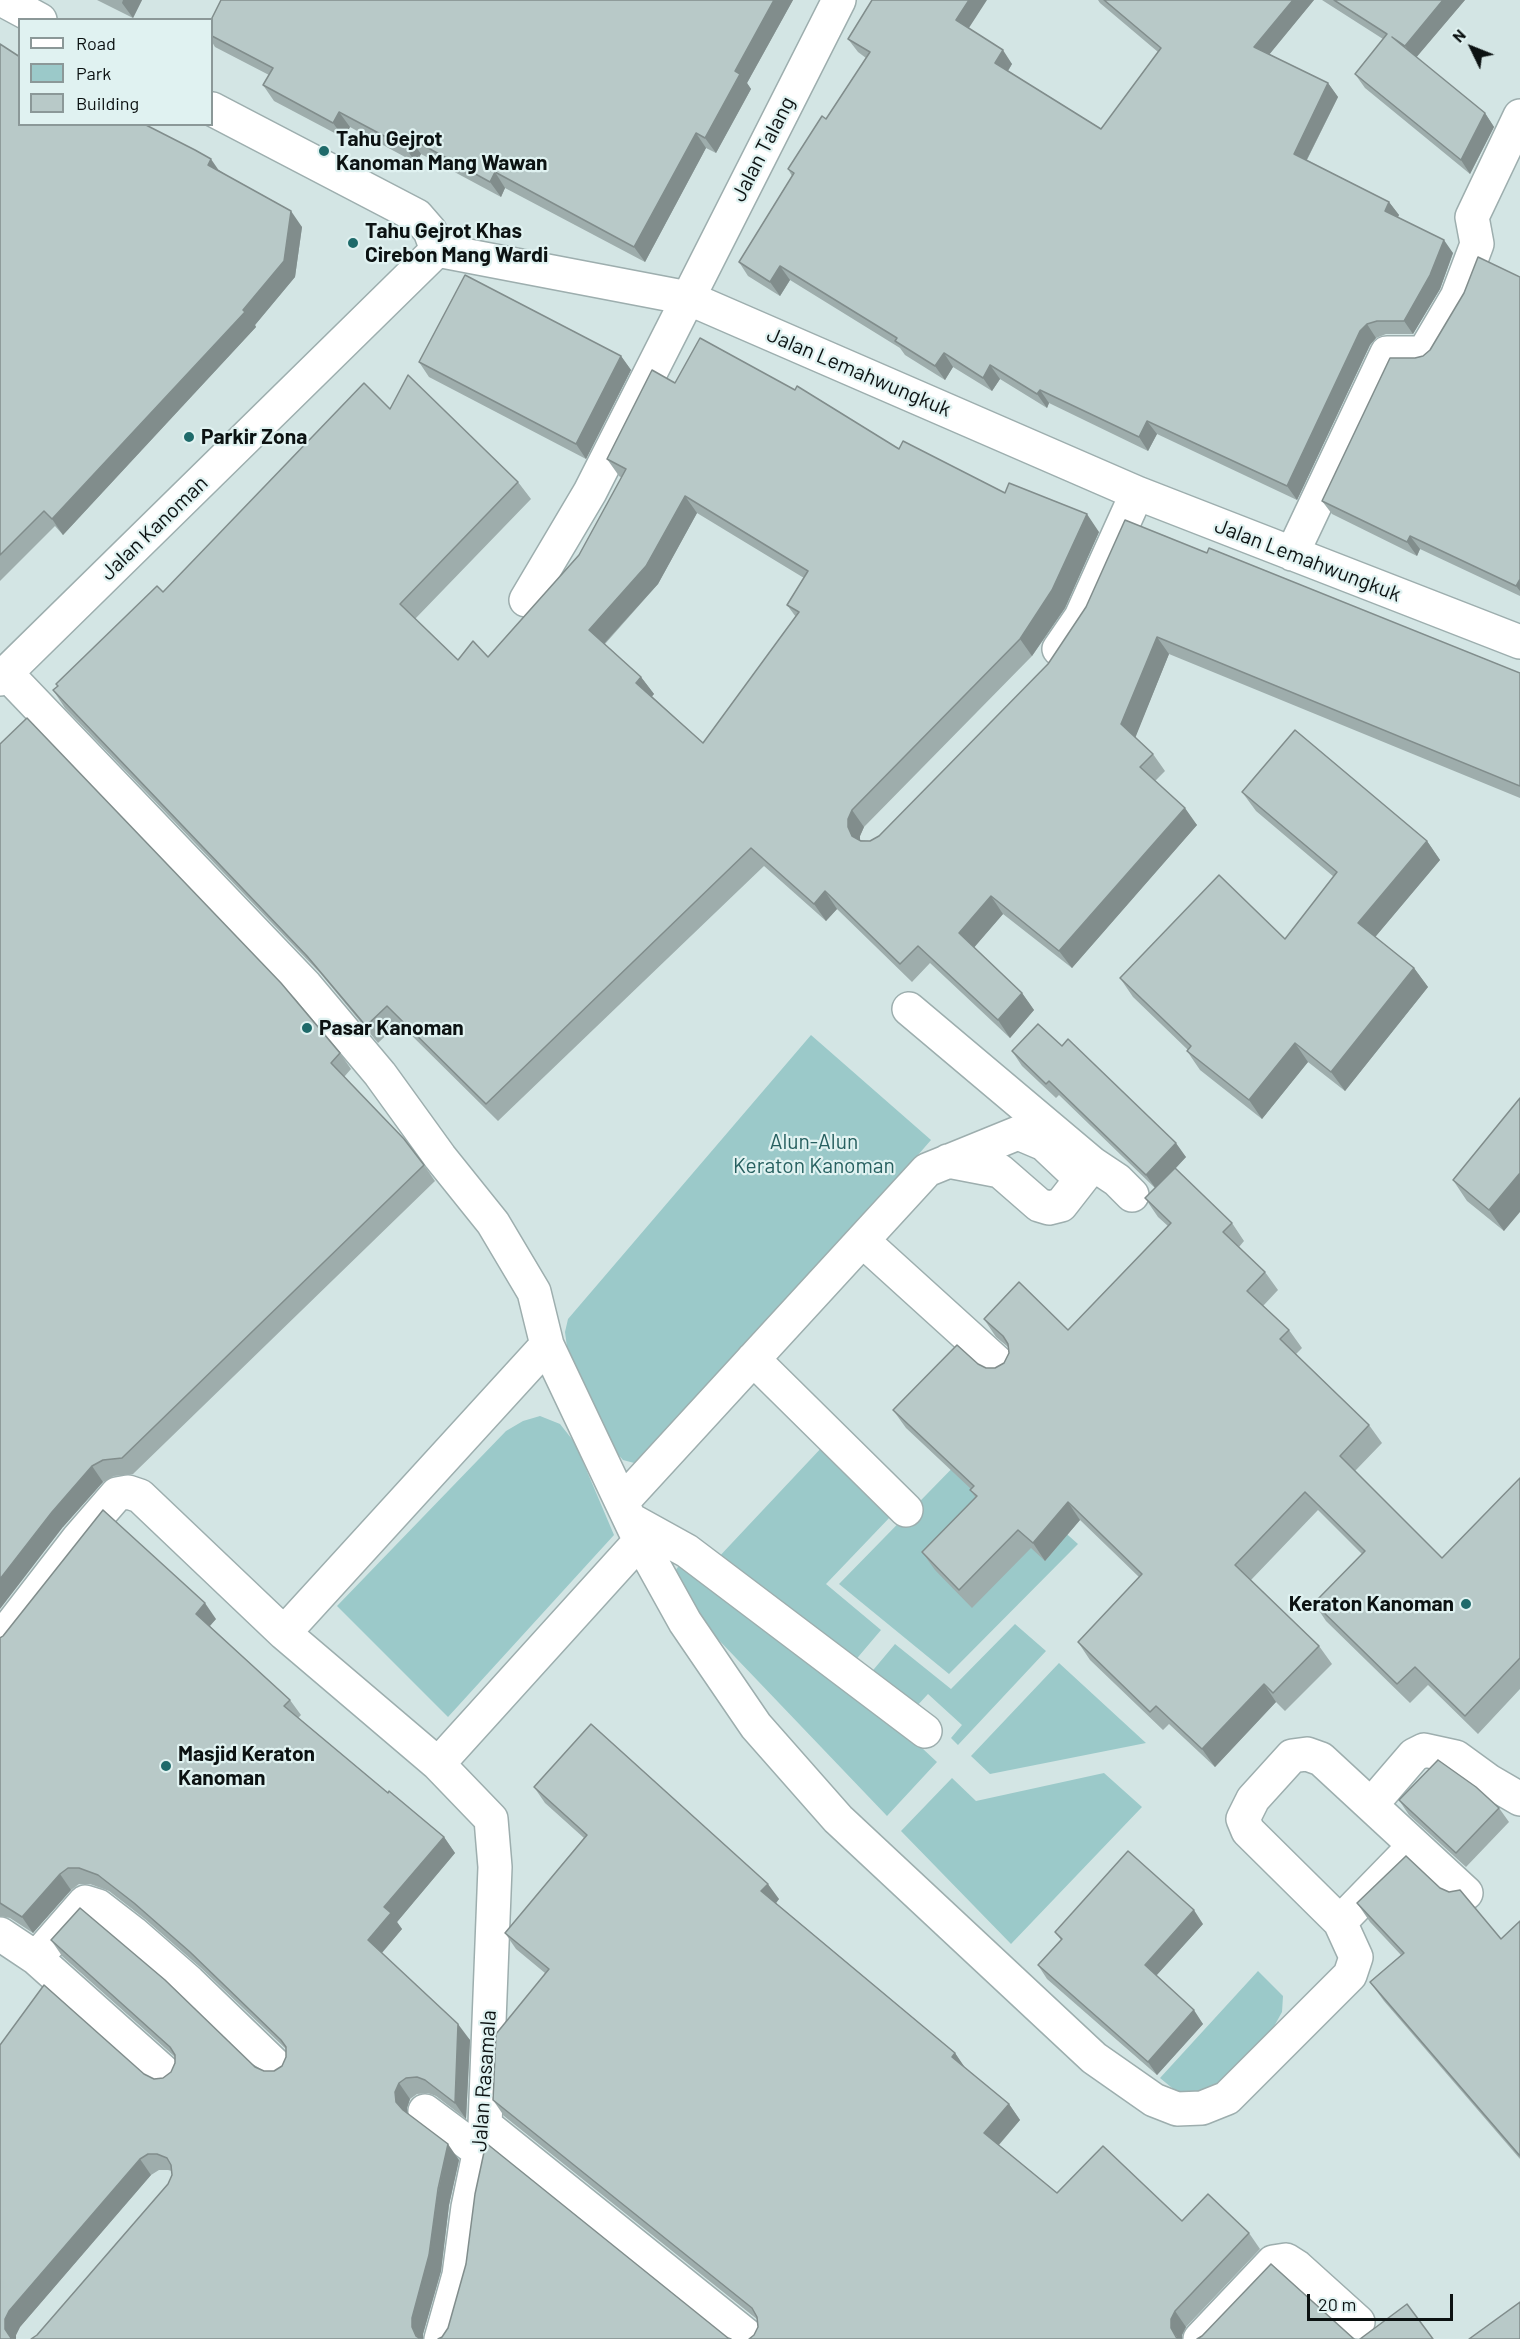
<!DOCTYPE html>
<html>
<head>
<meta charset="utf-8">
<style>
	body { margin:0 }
	#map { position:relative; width:1520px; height:2339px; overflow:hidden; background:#d3e5e4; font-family:Barlow,sans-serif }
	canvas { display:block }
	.legend { position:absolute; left:18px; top:18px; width:195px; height:108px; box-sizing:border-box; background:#e0f2f1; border:2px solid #8b9898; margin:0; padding:8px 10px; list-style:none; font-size:18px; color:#0c1212 }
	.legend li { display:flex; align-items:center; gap:12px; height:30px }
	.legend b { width:30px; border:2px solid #8b9898 }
	.north { position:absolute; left:1442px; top:18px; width:60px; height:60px; -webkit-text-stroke:4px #e0f2f1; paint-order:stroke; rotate:313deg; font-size:16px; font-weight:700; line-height:24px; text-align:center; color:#0c1212 }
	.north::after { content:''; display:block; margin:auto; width:21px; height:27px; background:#0c1212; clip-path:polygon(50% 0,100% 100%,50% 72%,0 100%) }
	.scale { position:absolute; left:1307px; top:2294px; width:146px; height:27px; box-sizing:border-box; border:3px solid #0c1212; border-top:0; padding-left:8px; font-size:18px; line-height:21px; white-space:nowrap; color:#0c1212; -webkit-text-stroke:4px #e0f2f1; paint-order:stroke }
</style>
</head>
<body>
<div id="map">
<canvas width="1520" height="2339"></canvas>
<ul class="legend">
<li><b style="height:8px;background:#fff"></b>Road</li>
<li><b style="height:16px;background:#9bc9c9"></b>Park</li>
<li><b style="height:16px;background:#b8c9c8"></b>Building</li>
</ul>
<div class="north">N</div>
<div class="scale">20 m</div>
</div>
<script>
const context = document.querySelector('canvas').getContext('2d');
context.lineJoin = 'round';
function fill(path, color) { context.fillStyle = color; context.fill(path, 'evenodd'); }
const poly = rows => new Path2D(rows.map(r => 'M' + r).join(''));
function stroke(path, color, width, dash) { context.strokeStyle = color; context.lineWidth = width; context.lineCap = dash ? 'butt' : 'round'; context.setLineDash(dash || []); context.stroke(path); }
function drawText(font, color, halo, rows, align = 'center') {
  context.font = font + ' Barlow,sans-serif'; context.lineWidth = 4.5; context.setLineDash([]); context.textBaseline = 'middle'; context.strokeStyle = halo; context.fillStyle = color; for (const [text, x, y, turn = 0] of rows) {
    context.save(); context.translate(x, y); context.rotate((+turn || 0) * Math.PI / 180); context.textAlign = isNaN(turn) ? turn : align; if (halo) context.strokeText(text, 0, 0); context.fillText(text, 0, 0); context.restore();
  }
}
fill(poly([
	[811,1035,931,1140,654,1458,638,1464,623,1460,615,1451,567,1347,565,1332,568,1319],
	[540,1416,560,1424,575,1443,614,1535,448,1717,337,1606,506,1431,523,1421],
	[824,1445,892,1515,826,1584,881,1630,853,1663,716,1560],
	[971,1449,1078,1544,949,1674,839,1584],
	[685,1566,907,1734,937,1762,887,1816,714,1635,690,1601,675,1571,678,1567],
	[1015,1624,1046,1651,958,1745,951,1738,962,1725,928,1694,915,1708,869,1675,895,1644,951,1689],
	[1059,1663,1146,1743,990,1774,971,1756],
	[1104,1773,1142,1807,1011,1944,901,1831,952,1778,976,1801],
	[1258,1971,1283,1996,1282,2012,1272,2030,1203,2097,1177,2092,1160,2078]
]), '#9bc9c9');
const minor = poly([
	[3,0,40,20],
	[212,109,417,216,430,231,437,250],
	[437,250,688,298,1137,493,1520,642],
	[1292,554,1387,353,1424,353,1457,297,1477,244,1472,217,1520,116],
	[526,600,590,492,839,0],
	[1059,649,1081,617,1137,493],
	[6,673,306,986,380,1074,440,1157,493,1223,534,1292,547,1345,640,1541,685,1622,756,1726,838,1819,1094,2058,1154,2100,1177,2109,1202,2108,1227,2098,1350,1975,1356,1957,1340,1922,1248,1831,1243,1819,1253,1799,1292,1756,1307,1754,1321,1759,1466,1893],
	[0,679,437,250],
	[909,1009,1093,1164,1117,1180,1132,1195],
	[948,1161,1000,1171,1039,1205,1049,1208,1061,1205,1093,1164],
	[863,1241,1003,1368],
	[753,1359,906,1510],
	[623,1501,927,1170,1018,1133,1044,1144,1081,1179],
	[631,1520,687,1551,925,1731],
	[284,1633,547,1345],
	[0,1640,78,1539,117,1494,128,1492,140,1496,284,1633,438,1764,491,1819,495,1867,485,2125,468,2207,459,2275,441,2339],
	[438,1764,640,1541],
	[1371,1805,1414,1755,1424,1750,1456,1757,1489,1781,1520,1799],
	[1340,1922,1414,1846],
	[0,1934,36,1958,168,2076],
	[36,1958,85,1902,98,1906,133,1933,189,1982,279,2069],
	[425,2111,480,2152],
	[485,2125,751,2339],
	[1200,2339,1273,2262,1286,2260,1297,2267,1358,2322]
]);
stroke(minor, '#9daeae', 36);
stroke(minor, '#fff', 33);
fill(poly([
	[97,0,142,0,133,18],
	[221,0,793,0,747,83,751,89,716,153,706,148,645,262,505,188,501,197,421,154,416,163,350,127,344,138,274,101,263,85,269,75,215,47,212,42,212,20],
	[1098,0,1314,0,1269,54,1328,83,1338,97,1307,160,1389,202,1399,215,1398,217,1453,253,1440,289,1413,334,1386,334,1376,338,1370,345,1297,500,1157,434,1148,451,1049,403,1047,408,1000,379,992,391,953,367,945,380,905,355,900,348,790,280,780,296,748,276,739,262,792,176,788,169,826,119,866,58,858,52,848,39,969,29,1012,64,1008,71,1101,129,1158,52,1100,3],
	[1322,0,1465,0,1416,57,1485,113,1494,127,1470,174,1365,88,1355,74,1383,39],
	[0,44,20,124,219,170,302,227,295,277,255,325,256,327,63,535,55,526,0,581],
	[1520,277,1520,596,1420,549,1417,556,1332,514,1322,501,1415,358,1423,356],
	[621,356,631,370,586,459,429,377,419,362],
	[675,383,899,449,1099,532,1065,608,1032,656,864,827,860,836,860,840,870,841,879,836,1207,553,1520,673,1520,798,1169,654,1135,737,1153,754,1165,771,1155,781,1197,825,1072,968,1003,914,974,947,1022,993,1034,1010,1010,1038,930,963,912,982,837,909,826,921,764,866,498,1121,399,1023,378,1043,320,973,65,708,53,690,163,592,390,409,518,482,531,499,415,619,458,660,488,657,579,555,622,478,619,476,607,459],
	[697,513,804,578,787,605,796,617,703,743,652,696,654,694,641,677,605,644,658,584],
	[0,744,340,1053,351,1069,344,1077,424,1165,435,1181,133,1474,114,1476,103,1482,63,1527],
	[1242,792,1427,841,1440,860,1375,937,1414,968,1428,987,1345,1091,1308,1062,1262,1119,1200,1070,1187,1051,1188,1050,1133,997,1120,978,1285,939,1334,877,1256,811],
	[1012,1051,1186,1157,1175,1169,1232,1223,1244,1241,1239,1247,1265,1272,1278,1290,1263,1306,1289,1330,1302,1348,1296,1354,1369,1425,1382,1443,1355,1471,1442,1558,1520,1478,1520,1689,1478,1734,1428,1685,1410,1703,1326,1621,1314,1603,1362,1554,1318,1510,1251,1580,1319,1646,1332,1664,1285,1711,1276,1702,1215,1767,1169,1724,1163,1730,1090,1660,1078,1642,1139,1577,1080,1520,1045,1561,1031,1548,972,1608,935,1570,922,1552,976,1498,970,1490,971,1489,906,1428,893,1410,978,1364,986,1368,995,1368,1004,1363,1009,1353,1008,1347,996,1337,984,1319,1068,1330,1168,1226,1158,1217,1145,1198,1155,1188,1059,1095,1056,1098,1022,1066],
	[1520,1098,1504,1231,1467,1201,1453,1180],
	[216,1619,210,1626,290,1700,301,1715,298,1718,388,1793,444,1837,455,1853,397,1922,402,1929,382,1953,470,2040,466,2119,436,2096,428,2093,417,2094,410,2099,407,2108,407,2113,459,2160,449,2205,441,2271,423,2334,37,2335,168,2184,172,2175,172,2171,168,2170,159,2170,151,2175,20,2327,16,2335,16,2339,0,2339,144,2074,154,2079,163,2078,171,2072,175,2063,175,2057,62,1956,51,1940,264,2071,274,2071,282,2066,286,2057,286,2049,201,1968,145,1919,109,1891,90,1884,79,1884,71,1890,33,1933,10,1918,0,1916,0,1638],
	[534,1787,779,1899,776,1903,955,2053,964,2067,1009,2104,1020,2120,999,2145,1057,2193,1182,2221,1249,2233,1260,2249,1186,2327,1182,2335,754,2335,758,2327,758,2320,504,2116,493,2100,545,1973,516,1949,505,1933,584,1838,545,1803],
	[1399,1800,1499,1808,1509,1822,1466,1867,1409,1815],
	[1440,1888,1501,1939,1520,1921,1520,2159,1384,2001,1370,1982,1401,1955,1370,1922,1357,1903],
	[1203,1924,1156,1976,1203,2024,1157,2075,1047,1979,1038,1965,1061,1940,1055,1932]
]), '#9eadac');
fill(poly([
	[123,0,142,0,133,18,122,3],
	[774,0,793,0,747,83,751,89,716,153,705,138,735,71],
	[969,0,987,0,965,34,956,20],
	[1293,0,1314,0,1264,61,1254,47],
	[1443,0,1465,0,1415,59,1405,46],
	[1003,50,1012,64,1004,77,995,63],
	[1328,83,1338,97,1303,167,1294,154],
	[339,112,350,127,344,138,333,123],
	[1485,113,1494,127,1470,174,1461,160],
	[696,133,706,148,645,262,634,247],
	[410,138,421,154,416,163,405,147],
	[211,159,222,175,208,165],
	[495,172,505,188,501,197,490,182],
	[1389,202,1399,215,1394,224,1385,211],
	[291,211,302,227,295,277,255,325,256,327,63,535,52,519,243,310],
	[1444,240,1453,253,1440,289,1413,334,1404,321],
	[780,266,790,280,780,296,770,282],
	[1367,324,1376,338,1370,345,1297,500,1287,486,1360,331],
	[944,353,953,367,945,380,935,366],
	[621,356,631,370,586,459,576,444],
	[990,365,1000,379,992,391,983,378],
	[1040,390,1049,403,1047,408,1037,394],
	[1147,421,1157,434,1148,451,1139,437],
	[685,496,697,513,658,584,601,647,589,630],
	[1087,514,1099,532,1065,608,1032,656,1020,639],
	[1410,536,1420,549,1417,556,1407,542],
	[1520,579,1520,591,1516,586],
	[1157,637,1169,654,1134,741,1121,724],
	[641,677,654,694,649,700,636,683],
	[1185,808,1197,825,1072,968,1059,951],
	[852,810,864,827,860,836,860,844,852,836,848,827,848,819],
	[1427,841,1440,860,1371,942,1358,923],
	[825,891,837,909,826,921,814,904],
	[991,896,1003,914,972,950,959,933],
	[1414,968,1428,987,1345,1091,1331,1072],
	[1022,993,1034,1010,1010,1038,998,1020],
	[1295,1043,1308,1062,1262,1119,1249,1100],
	[1176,1143,1186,1157,1156,1189,1146,1175],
	[1520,1173,1520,1212,1504,1231,1489,1210],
	[92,1466,103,1482,63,1527,0,1609,0,1579,52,1512],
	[1068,1502,1080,1520,1045,1561,1033,1543],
	[205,1603,216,1619,207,1629,196,1614],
	[1264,1684,1276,1702,1215,1767,1202,1749],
	[444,1837,455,1853,397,1922,402,1929,379,1956,368,1940,384,1907],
	[60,1874,71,1890,33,1933,22,1917],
	[768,1884,779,1899,773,1907,761,1891],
	[1194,1910,1203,1924,1154,1978,1145,1965],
	[1194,2010,1203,2024,1157,2075,1148,2062],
	[458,2024,470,2040,466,2119,455,2103],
	[955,2053,966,2069,952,2057],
	[399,2083,410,2099,407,2108,408,2118,396,2102,395,2092],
	[1009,2104,1020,2120,995,2149,984,2133],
	[448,2144,459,2160,449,2205,441,2271,423,2334,423,2339,418,2339,412,2327,412,2318],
	[140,2159,151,2175,20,2327,16,2335,16,2339,12,2339,5,2329,5,2319,9,2311],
	[1175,2311,1186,2327,1182,2335,1182,2339,1178,2339,1171,2328,1171,2319]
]), '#818d8c');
const building = poly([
	[221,0,774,0,735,71,740,74,705,138,696,133,634,247,495,172,490,182,410,138,405,147,339,112,333,123,263,85,273,68,212,36,212,20,211,20,221,0],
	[872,0,969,0,956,20,1003,50,995,63,1101,129,1161,48,1104,0,1293,0,1254,47,1328,83,1294,154,1389,202,1385,211,1444,240,1430,275,1404,321,1377,321,1367,324,1360,331,1287,486,1147,421,1139,437,1040,390,1037,394,990,365,983,378,944,353,935,366,895,341,897,338,780,266,770,282,739,262,794,173,788,169,822,116,826,119,870,52,848,39,872,0],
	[1334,0,1443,0,1405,46,1392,37,1485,113,1461,160,1355,74,1387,34,1334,0],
	[0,44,20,57,20,124,144,124,195,150,211,159,208,165,291,211,284,261,243,310,245,312,52,519,44,511,0,555,0,44],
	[1478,257,1520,277,1520,579,1516,586,1410,536,1407,542,1322,501,1390,358,1415,358,1423,356,1430,350,1464,293,1478,257],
	[465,275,621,356,576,444,419,362,465,275],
	[700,338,795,390,797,386,899,449,903,441,1005,493,1009,483,1087,514,1052,590,1020,639,852,810,848,819,848,827,852,836,861,841,870,841,879,836,1048,664,1086,607,1125,520,1207,553,1209,548,1520,673,1520,786,1157,637,1121,724,1153,754,1140,767,1185,808,1059,951,991,896,959,933,1022,993,998,1020,918,946,900,964,825,891,814,904,751,848,486,1104,387,1006,366,1026,307,956,53,690,58,686,56,684,157,586,163,592,364,383,390,409,408,375,518,482,400,604,458,660,473,641,488,657,579,555,626,469,607,459,652,370,675,383,700,338],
	[685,496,808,571,787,605,799,612,703,743,636,683,641,677,589,630,646,566,685,496],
	[27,718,281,983,340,1053,331,1063,404,1139,424,1165,122,1458,103,1460,92,1466,52,1512,0,1579,0,744,27,718],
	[1295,730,1427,841,1358,923,1414,968,1331,1072,1295,1043,1249,1100,1187,1051,1191,1046,1120,978,1219,875,1285,939,1337,872,1242,792,1295,730],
	[1038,1024,1062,1046,1068,1039,1176,1143,1146,1175,1049,1081,1046,1084,1012,1051,1038,1024],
	[1520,1098,1520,1173,1489,1210,1453,1180,1520,1098],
	[1175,1168,1232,1223,1223,1232,1265,1272,1247,1291,1289,1330,1280,1339,1369,1425,1340,1456,1442,1558,1520,1478,1520,1658,1465,1716,1415,1667,1397,1684,1314,1603,1365,1551,1305,1492,1235,1565,1319,1646,1273,1693,1264,1684,1202,1749,1156,1706,1150,1712,1078,1642,1142,1574,1068,1502,1033,1543,1018,1530,959,1590,922,1552,977,1496,970,1490,974,1486,893,1410,957,1345,978,1364,986,1368,995,1368,1004,1363,1009,1353,1008,1344,1003,1336,984,1319,1019,1282,1068,1330,1171,1223,1145,1198,1175,1168],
	[103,1510,205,1603,196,1614,290,1700,284,1706,388,1793,389,1791,444,1837,384,1907,391,1913,368,1940,458,2024,455,2103,425,2080,417,2077,406,2078,399,2083,395,2092,396,2102,403,2110,448,2144,438,2189,429,2255,412,2318,412,2327,416,2336,421,2339,31,2339,37,2335,168,2184,172,2175,171,2165,167,2158,157,2154,148,2154,140,2159,9,2311,5,2319,5,2329,11,2338,14,2339,0,2339,0,2045,44,1985,144,2074,154,2079,163,2078,171,2072,175,2063,175,2055,170,2047,51,1940,80,1908,165,1980,255,2067,264,2071,274,2071,282,2066,286,2057,286,2047,281,2040,190,1952,134,1903,98,1875,79,1868,68,1868,60,1874,22,1917,0,1903,0,1638,3,1636,103,1510],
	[591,1724,768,1884,761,1891,955,2053,952,2057,1009,2104,984,2133,1057,2193,1103,2146,1182,2221,1208,2194,1249,2233,1175,2311,1171,2319,1171,2328,1176,2337,1180,2339,749,2339,754,2335,758,2327,757,2317,752,2308,493,2100,496,2034,549,1969,505,1933,587,1835,534,1787,591,1724],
	[1438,1760,1476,1787,1499,1808,1456,1853,1399,1800,1438,1760],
	[1128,1851,1194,1910,1145,1965,1194,2010,1148,2062,1038,1965,1062,1939,1055,1932,1128,1851],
	[1406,1856,1440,1888,1449,1892,1460,1890,1501,1939,1520,1921,1520,2156,1370,1982,1404,1953,1357,1903,1406,1856],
	[486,2143,728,2338,731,2339,438,2339,442,2337,448,2328,466,2264,475,2194,486,2143],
	[1271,2264,1354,2339,1197,2339,1202,2336,1271,2264],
	[1520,2302,1520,2339,1469,2339,1520,2302],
	[1407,2304,1433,2339,1360,2339,1407,2304]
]);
fill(building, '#b8c9c8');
stroke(building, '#818d8c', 1.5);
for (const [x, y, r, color] of [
	[324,151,6,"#1e6a6a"],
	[353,243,6,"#1e6a6a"],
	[189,437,6,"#1e6a6a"],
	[307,1028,6,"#1e6a6a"],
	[1466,1604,6,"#1e6a6a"],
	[166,1766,6,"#1e6a6a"]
]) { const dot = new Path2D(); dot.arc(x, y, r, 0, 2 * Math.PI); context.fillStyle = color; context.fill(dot); stroke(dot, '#e0f2f1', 2); }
drawText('bold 21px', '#0c1212', '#e0f2f1', [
	["Tahu Gejrot",336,139],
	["Kanoman Mang Wawan",336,163],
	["Tahu Gejrot Khas",365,231],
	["Cirebon Mang Wardi",365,255],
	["Parkir Zona",201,437],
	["Pasar Kanoman",319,1028],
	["Keraton Kanoman",1454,1604,"right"],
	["Masjid Keraton",178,1754],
	["Kanoman",178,1778]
], 'left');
drawText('21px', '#0c1212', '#e0f2f1', [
	["Jalan Talang",763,149,-63],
	["Jalan Lemahwungkuk",859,372,23],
	["Jalan Kanoman",154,528,-44],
	["Jalan Lemahwungkuk",1308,560,21],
	["Jalan Rasamala",484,2081,-86]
]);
drawText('21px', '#276060', '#e0f2f1', [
	["Alun-Alun",814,1142],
	["Keraton Kanoman",814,1166]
]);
</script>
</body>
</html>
